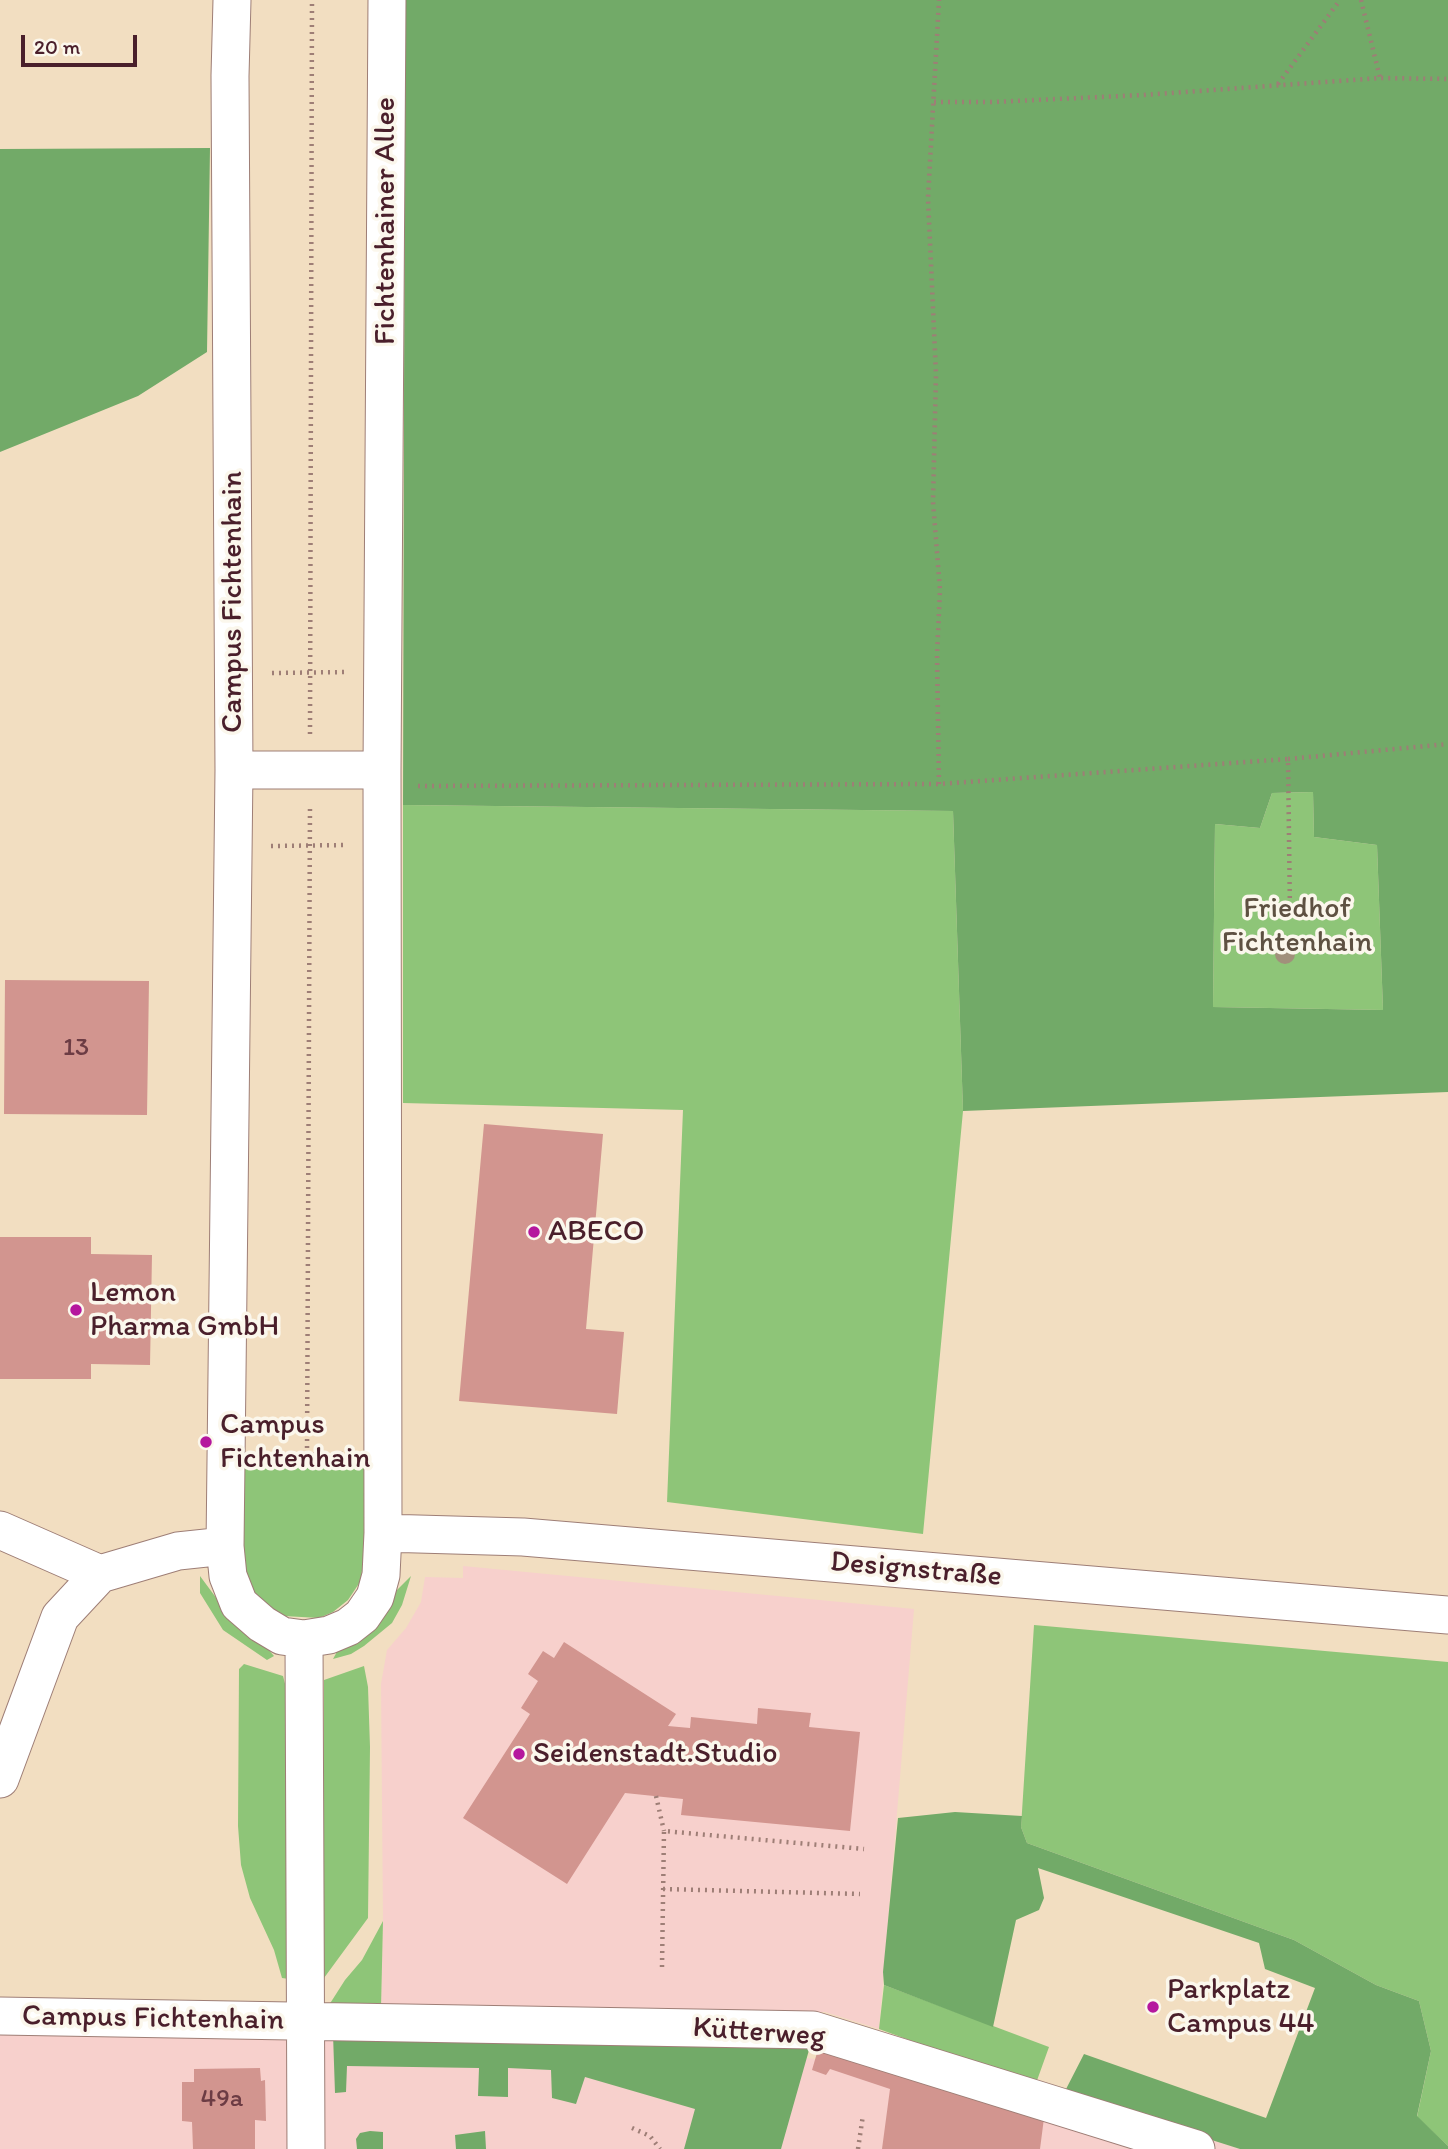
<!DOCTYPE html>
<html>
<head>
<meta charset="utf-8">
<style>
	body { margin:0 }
	#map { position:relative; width:1448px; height:2149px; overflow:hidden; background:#f2dec1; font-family:Itim,sans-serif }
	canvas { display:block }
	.scale { position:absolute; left:21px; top:35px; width:116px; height:32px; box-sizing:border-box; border:4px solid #4a1f2b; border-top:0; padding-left:9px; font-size:21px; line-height:24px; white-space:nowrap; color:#4a1f2b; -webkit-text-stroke:5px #fbf7ec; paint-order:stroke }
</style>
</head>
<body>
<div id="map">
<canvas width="1448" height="2149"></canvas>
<div class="scale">20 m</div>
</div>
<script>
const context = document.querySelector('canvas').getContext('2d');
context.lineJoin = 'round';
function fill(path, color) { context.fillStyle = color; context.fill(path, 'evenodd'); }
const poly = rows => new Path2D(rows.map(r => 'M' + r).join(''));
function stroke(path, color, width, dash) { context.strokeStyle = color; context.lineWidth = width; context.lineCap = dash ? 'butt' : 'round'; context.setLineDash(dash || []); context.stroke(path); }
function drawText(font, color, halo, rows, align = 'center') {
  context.font = font + ' Itim,sans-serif'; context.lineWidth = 7; context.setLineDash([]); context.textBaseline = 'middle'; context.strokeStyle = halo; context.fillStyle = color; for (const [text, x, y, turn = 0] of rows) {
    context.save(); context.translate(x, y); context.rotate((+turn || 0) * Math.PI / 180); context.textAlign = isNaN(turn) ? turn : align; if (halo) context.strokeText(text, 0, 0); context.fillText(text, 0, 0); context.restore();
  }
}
fill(poly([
	[463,1566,914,1609,879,2029,825,2012,381,2008,383,1921,381,1684,387,1650,406,1628,421,1602,425,1577,463,1578],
	[0,2004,346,2012,1016,2079,1240,2149,0,2149]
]), '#f7d0cc');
fill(poly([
	[1313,792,1314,837,1377,845,1383,1010,1213,1007,1215,824,1260,828,1272,793],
	[403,805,953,811,963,1111,923,1534,667,1502,683,1110,403,1103],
	[369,1464,365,1554,360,1582,348,1600,333,1612,319,1618,284,1616,268,1608,252,1591,244,1573,239,1465],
	[200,1576,234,1622,267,1648,274,1656,267,1660,223,1630,200,1593],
	[411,1576,402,1605,392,1623,364,1646,351,1654,333,1659,339,1648],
	[1034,1625,1448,1662,1448,2146,1417,2117,1431,2051,1419,2001,1376,1985,1294,1940,1027,1843,1021,1827],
	[244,1664,283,1676,290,1703,289,1979,282,1978,274,1950,250,1898,241,1865,238,1826,239,1669],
	[364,1666,368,1687,370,1747,368,1918,324,1978,324,1680],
	[383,1921,381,2008,322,2016,345,1980,362,1960],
	[884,1985,1049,2047,1035,2086,879,2029]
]), '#8ec578');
fill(poly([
	[405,0,1448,0,1448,1092,963,1111,953,811,403,805],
	[1313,792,1314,837,1377,845,1383,1010,1213,1007,1215,824,1260,828,1272,793],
	[210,148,207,352,138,396,0,452,0,149],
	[955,1812,1022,1816,1021,1827,1027,1843,1294,1940,1376,1985,1419,2001,1431,2051,1417,2116,1448,2146,1448,2149,1240,2149,1064,2093,1084,2054,1266,2118,1315,1988,1265,1969,1259,1943,1038,1868,1044,1898,1039,1910,1016,1920,993,2027,884,1985,883,1972,898,1818],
	[333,2034,811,2043,781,2149,684,2149,695,2109,585,2077,576,2104,552,2098,551,2070,508,2068,508,2097,478,2096,479,2068,347,2066,346,2092,335,2093],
	[370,2131,383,2132,383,2149,357,2149,356,2139,360,2133],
	[485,2131,486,2149,456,2149,455,2135]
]), '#72aa68');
fill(poly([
	[5,980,149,981,147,1115,4,1114],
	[484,1124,603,1134,586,1329,624,1332,617,1414,459,1401],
	[0,1237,91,1237,91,1254,152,1255,150,1365,91,1364,91,1379,0,1379],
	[564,1642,676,1714,668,1726,690,1728,691,1717,757,1724,758,1708,811,1713,809,1727,860,1732,850,1831,681,1815,683,1799,625,1793,567,1884,463,1818,530,1714,521,1708,538,1681,528,1674,543,1651,554,1658],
	[819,2046,1044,2118,1040,2149,882,2149,890,2089,830,2069,826,2075,812,2070],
	[260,2068,261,2081,265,2080,266,2121,255,2120,255,2149,193,2149,192,2122,182,2121,182,2082,194,2082,194,2069]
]), '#d2958f');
const street = poly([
	[232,0,230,76,234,770,225,1546,228,1576,239,1604,262,1624,282,1636,304,1639,329,1635,348,1627,362,1616,375,1597,381,1575,383,1533,382,770,387,0],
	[234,770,382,770],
	[0,1530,100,1574,178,1551,225,1546],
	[383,1533,523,1537,1448,1615],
	[304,1639,306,2149],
	[0,1779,60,1617,100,1574],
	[0,2016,813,2030,1196,2149]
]);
stroke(street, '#9e7e76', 39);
stroke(poly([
	[1361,0,1380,78],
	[1278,84,1340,0],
	[934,102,993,102,1143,95,1380,78,1448,79],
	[272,673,347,672],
	[310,734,312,0],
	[1288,759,1448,744],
	[939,784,937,656,940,590,933,502,936,375,928,198,939,0],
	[418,786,939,784,1288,759,1290,914],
	[271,846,346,845],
	[264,1455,346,1454],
	[307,1455,310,806],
	[656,1796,664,1831],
	[663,1889,860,1894],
	[662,1967,664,1831,864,1849],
	[632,2128,650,2136,660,2149],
	[858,2149,863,2115]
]), '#9e7e76', 4.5, [2, 5]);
stroke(street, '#fff', 37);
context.fillStyle = '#a1907b';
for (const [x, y] of [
	[1285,954]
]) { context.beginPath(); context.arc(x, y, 10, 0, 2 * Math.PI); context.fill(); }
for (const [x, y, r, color] of [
	[534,1232,7,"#b5179e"],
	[76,1310,7,"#b5179e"],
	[206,1442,7,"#b5179e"],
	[519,1754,7,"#b5179e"],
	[1153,2007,7,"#b5179e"]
]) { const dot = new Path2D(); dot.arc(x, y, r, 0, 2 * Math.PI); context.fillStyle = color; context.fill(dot); stroke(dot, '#fbf7ec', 2.5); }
drawText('26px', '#6c3c44', null, [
	["13",76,1048],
	["49a",222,2099]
]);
drawText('30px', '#4a1f2b', '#fbf7ec', [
	["Fichtenhainer Allee",386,221,-90],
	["Campus Fichtenhain",233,602,-90],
	["Designstraße",916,1570,5],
	["Campus Fichtenhain",153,2019,1],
	["Kütterweg",759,2033,4]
]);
drawText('30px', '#5e5142', '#fbf7ec', [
	["Friedhof",1297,909],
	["Fichtenhain",1297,943]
]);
drawText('30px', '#4a1f2b', '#fbf7ec', [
	["ABECO",548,1232],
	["Lemon",90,1293],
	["Pharma GmbH",90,1327],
	["Campus",220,1425],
	["Fichtenhain",220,1459],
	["Seidenstadt.Studio",533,1754],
	["Parkplatz",1167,1990],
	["Campus 44",1167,2024]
], 'left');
</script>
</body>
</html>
